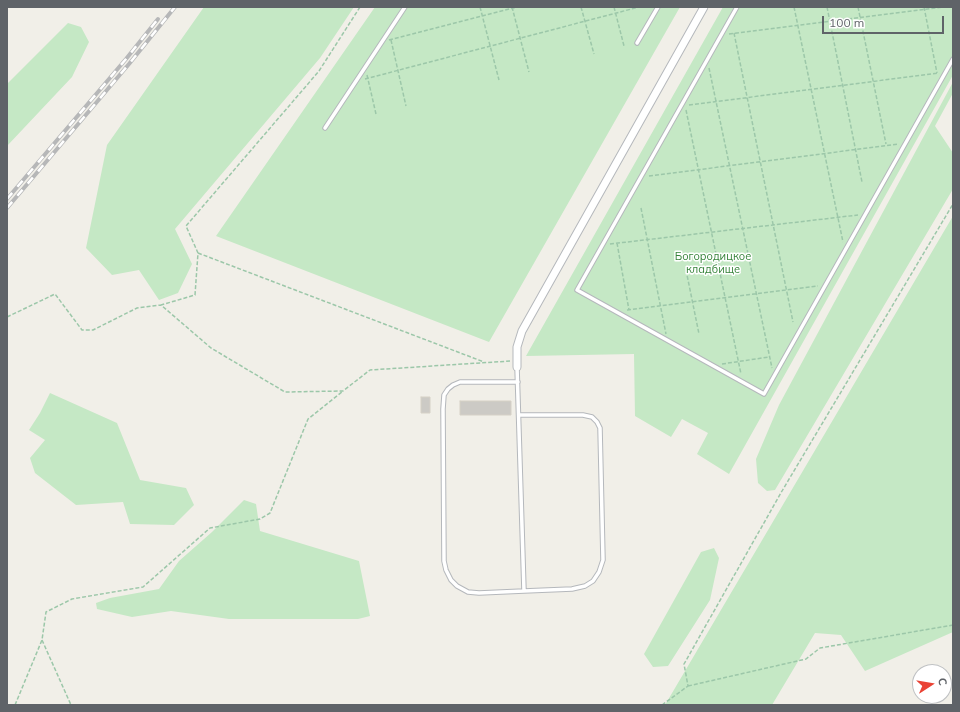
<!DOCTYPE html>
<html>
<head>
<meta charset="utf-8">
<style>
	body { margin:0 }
	#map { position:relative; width:960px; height:712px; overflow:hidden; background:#f1efe8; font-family:Mulish,sans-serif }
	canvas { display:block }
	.frame { position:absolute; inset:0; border:8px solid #5f6368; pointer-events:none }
	.north { position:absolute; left:912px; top:664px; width:40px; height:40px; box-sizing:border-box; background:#fff; border:1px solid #bfc1c3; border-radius:50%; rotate:78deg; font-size:11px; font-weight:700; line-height:16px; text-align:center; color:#5f6368 }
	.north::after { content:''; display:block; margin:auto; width:14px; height:18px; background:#ea4335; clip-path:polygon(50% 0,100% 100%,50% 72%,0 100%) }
	.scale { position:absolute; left:822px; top:16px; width:122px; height:18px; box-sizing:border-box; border:2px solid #5f6368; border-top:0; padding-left:5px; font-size:12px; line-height:14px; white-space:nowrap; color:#5f6368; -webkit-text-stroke:3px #fff; paint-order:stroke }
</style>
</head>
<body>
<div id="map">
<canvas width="960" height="712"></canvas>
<div class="frame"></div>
<div class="north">С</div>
<div class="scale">100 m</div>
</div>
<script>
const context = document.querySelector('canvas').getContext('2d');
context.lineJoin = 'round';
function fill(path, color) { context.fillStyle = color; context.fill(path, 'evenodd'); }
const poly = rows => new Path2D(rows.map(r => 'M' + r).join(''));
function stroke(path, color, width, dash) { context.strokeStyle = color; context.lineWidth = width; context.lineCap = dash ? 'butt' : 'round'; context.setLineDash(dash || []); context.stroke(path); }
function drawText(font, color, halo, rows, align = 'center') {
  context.font = font + ' Mulish,sans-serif'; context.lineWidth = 3; context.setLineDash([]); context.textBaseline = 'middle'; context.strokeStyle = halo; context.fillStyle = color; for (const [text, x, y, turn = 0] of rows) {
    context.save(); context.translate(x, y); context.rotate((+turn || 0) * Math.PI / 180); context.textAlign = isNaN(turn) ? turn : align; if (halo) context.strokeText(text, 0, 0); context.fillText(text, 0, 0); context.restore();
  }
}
fill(poly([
	[204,7,354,7,320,58,175,229,192,264,178,293,159,300,139,270,112,275,86,248,107,145],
	[375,7,680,7,489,342,216,236],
	[723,7,953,7,953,75,729,474,697,454,708,433,682,419,671,437,635,416,634,354,526,356],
	[68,23,81,27,89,42,72,77,7,146,7,84],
	[953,82,953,93,935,126,953,153,953,189,775,490,767,491,758,483,756,459,779,405],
	[953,216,953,632,865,671,841,635,815,633,772,705,665,705],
	[50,393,117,423,140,480,186,488,194,505,174,525,130,524,123,502,76,505,35,473,30,458,45,440,29,430,40,413],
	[244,500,256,504,260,531,359,561,370,616,358,619,229,619,171,611,132,617,97,609,96,603,110,598,159,589,179,561,212,532],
	[714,548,719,558,710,600,668,666,653,667,644,654,701,552]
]), '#c5e8c5');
const building = poly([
	[421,397,430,397,430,413,421,413,421,397],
	[460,401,511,401,511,415,460,415,460,401]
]);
fill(building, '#cccac5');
stroke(building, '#d6d1c6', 1);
const service = poly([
	[737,7,577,290,764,394,953,59],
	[637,43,658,7],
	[325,128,405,7],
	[517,367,524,591],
	[518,382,460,382,453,385,448,389,444,395,443,409,444,561,446,570,451,580,457,586,468,592,479,593,524,591,572,589,585,586,593,581,599,572,603,560,600,428,597,422,592,417,583,415,519,415]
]);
const minor = poly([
	[517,367,517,347,522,331,704,7]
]);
stroke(service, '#b5b8bc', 5.5);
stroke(minor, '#b5b8bc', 9);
stroke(poly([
	[360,7,319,71,186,226,198,253,195,295,161,305,211,348,285,392,343,391,370,370,510,361],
	[480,7,499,80],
	[512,7,529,72],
	[581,7,594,54],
	[614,7,624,46],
	[794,7,843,242],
	[827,7,862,182],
	[858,7,886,144],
	[924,7,937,73],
	[734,33,793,322],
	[729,34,943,7],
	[389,40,517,7],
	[391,40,406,106],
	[709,68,772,368],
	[367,75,376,114],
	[365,79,639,7],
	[689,105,939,73],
	[686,110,741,374],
	[649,176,899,144],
	[641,208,666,334],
	[617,243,629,310],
	[610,244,858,215],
	[198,253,484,362],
	[686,270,699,334],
	[627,310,818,286],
	[7,317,55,294,82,330,93,330,137,308,161,305],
	[722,364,769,357],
	[42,640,71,705],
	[688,686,806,659,820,648,953,625],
	[15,705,42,640,46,612,72,599,143,587,210,528,260,519,270,513,308,419,343,391],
	[662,705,688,686,684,664,782,491,953,204]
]), '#9cc7a9', 1.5, [4, 2]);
stroke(service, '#fff', 3.5);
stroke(minor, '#fff', 7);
const rail = poly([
	[7,199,126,59,158,19],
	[7,208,129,64,175,7]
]);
stroke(rail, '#b6b7b8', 4);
stroke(rail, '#fff', 2.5, [8]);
drawText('11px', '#348238', '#fff', [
	["Богородицкое",713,257],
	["кладбище",713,270]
]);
</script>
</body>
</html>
